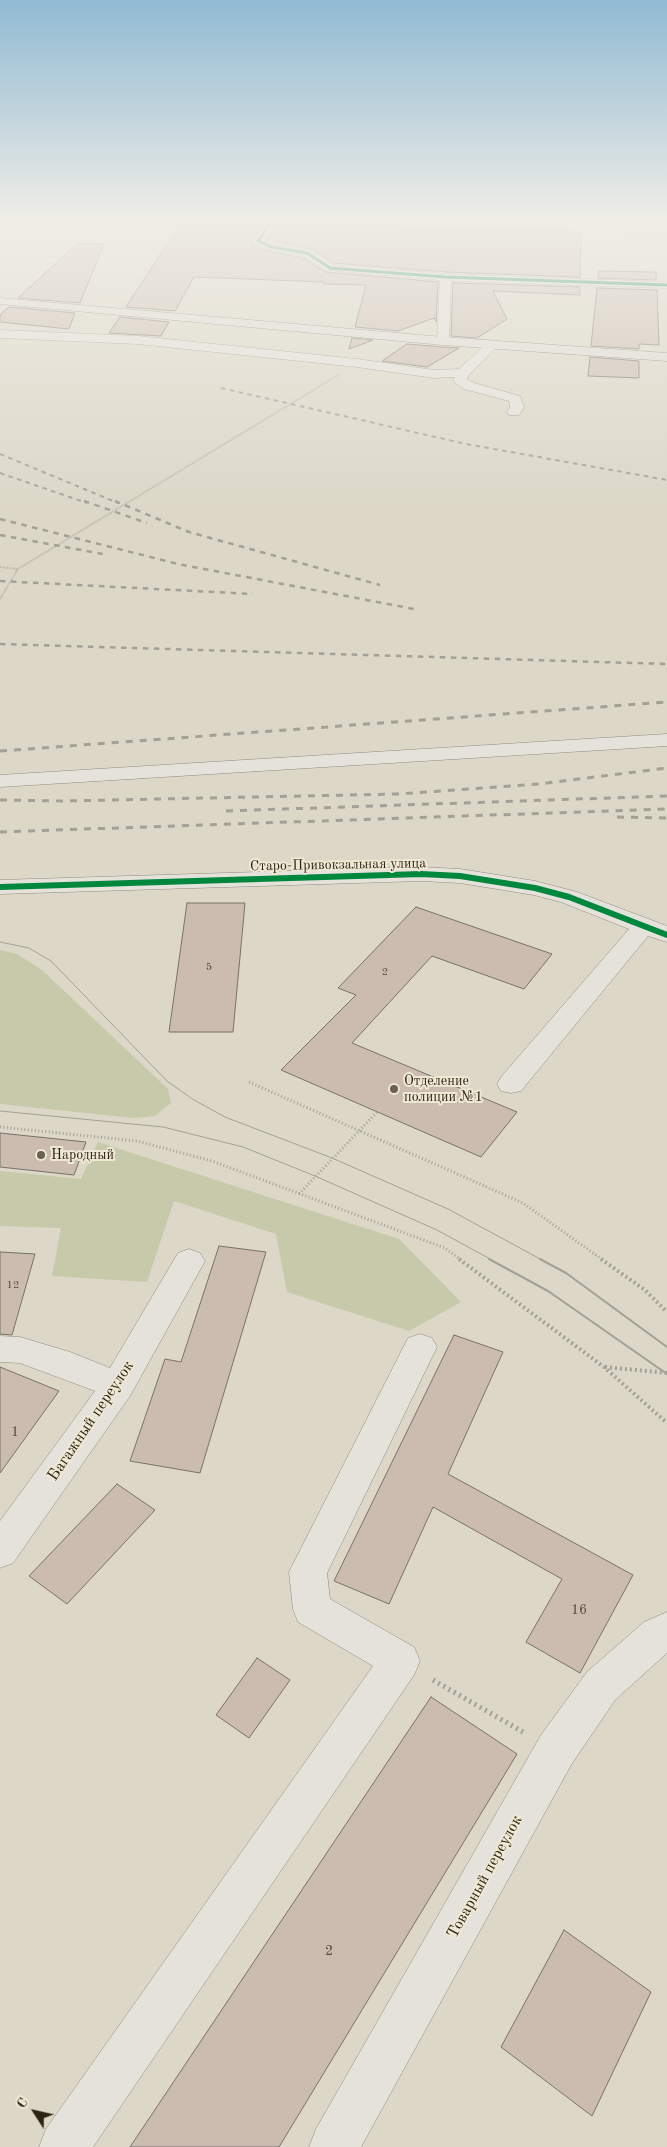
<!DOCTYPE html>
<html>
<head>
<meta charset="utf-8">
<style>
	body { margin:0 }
	#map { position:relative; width:667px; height:2147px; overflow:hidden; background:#dcd7c7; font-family:"Old Standard TT",serif }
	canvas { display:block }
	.north { position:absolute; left:10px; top:2087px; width:50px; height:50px; -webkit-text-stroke:4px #eee8d5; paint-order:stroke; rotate:305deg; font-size:14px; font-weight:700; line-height:20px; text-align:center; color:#2e2211 }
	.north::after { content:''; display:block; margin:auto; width:18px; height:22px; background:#2e2211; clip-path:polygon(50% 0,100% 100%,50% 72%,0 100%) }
</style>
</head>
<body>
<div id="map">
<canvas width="667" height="2147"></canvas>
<div class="north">С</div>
</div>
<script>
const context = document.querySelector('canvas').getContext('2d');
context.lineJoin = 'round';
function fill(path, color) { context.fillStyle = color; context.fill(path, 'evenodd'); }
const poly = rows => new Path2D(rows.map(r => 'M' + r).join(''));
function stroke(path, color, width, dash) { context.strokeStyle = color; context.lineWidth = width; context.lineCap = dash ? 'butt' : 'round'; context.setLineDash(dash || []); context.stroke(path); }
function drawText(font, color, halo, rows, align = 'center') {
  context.font = font + ' "Old Standard TT",serif'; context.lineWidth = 4; context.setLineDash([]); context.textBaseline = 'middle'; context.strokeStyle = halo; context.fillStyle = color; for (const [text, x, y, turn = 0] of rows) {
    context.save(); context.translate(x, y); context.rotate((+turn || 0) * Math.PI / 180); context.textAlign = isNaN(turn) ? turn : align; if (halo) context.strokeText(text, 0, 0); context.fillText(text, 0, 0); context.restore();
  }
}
fill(poly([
	[0,950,17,954,42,970,168,1089,171,1103,155,1116,133,1118,0,1104],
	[98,1142,399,1239,461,1302,409,1331,287,1292,276,1234,174,1201,147,1282,52,1276,61,1228,0,1226,0,1171,81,1179]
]), '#c6caaa');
const building = poly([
	[182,221,263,223,251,240,253,245,268,251,303,258,325,272,438,282,436,322,434,318,398,331,355,327,366,285,323,284,324,282,194,277,175,311,126,307,182,221],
	[280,223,525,231,525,230,572,231,572,234,581,234,580,277,446,272,334,263,311,249,267,239,277,224,280,223],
	[77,244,104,244,80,303,18,298,77,244],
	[599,271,656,272,656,280,598,278,599,271],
	[453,283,580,287,580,295,493,291,507,319,477,338,451,336,453,283],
	[597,288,657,290,659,345,639,344,639,349,591,346,597,288],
	[9,307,75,313,69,329,0,322,0,315,9,307],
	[120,317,169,322,161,336,109,333,120,317],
	[352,338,373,340,349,349,352,338],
	[407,344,443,347,459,348,427,367,382,361,407,344],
	[590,357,639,361,639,378,588,376,590,357],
	[187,903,245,903,233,1032,169,1032,187,903],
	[416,907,552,954,524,989,432,956,352,1043,517,1112,481,1157,281,1070,356,995,338,988,416,907],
	[0,1133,86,1142,74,1175,0,1167,0,1133],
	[219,1246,266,1252,200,1473,130,1461,165,1359,181,1362,219,1246],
	[0,1252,35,1254,12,1335,0,1334,0,1252],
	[454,1335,503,1352,448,1474,633,1575,580,1673,526,1642,562,1579,433,1507,389,1604,334,1581,454,1335],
	[0,1367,59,1391,0,1473,0,1367],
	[117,1484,155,1510,67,1604,29,1576,117,1484],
	[257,1658,290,1680,249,1738,216,1715,257,1658],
	[431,1697,517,1754,279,2147,130,2147,431,1697],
	[564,1930,651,1992,592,2116,501,2047,564,1930]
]);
fill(building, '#ccbcb0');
stroke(building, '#777268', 1);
const minor = poly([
	[266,221,276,221,264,240,275,244,311,251,333,265,446,274,667,282,667,288,451,281,449,341,443,345,437,341,440,280,326,270,304,256,268,249,254,243,253,241,266,221],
	[425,221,513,221,667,227,667,233,430,224,425,221],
	[0,330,138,336,357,359,434,370,459,369,488,342,492,341,498,345,469,375,467,379,474,383,520,396,524,407,519,415,509,415,507,412,510,407,509,401,464,389,455,383,453,380,455,377,434,378,357,367,138,344,0,338,0,330],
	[667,734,667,746,0,787,0,775,667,734],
	[421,867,460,869,535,881,577,892,667,926,667,942,648,936,521,1091,511,1093,501,1091,497,1084,501,1077,629,929,561,902,534,895,460,883,421,881,0,894,0,880,421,867],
	[189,1249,200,1253,205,1261,130,1396,13,1563,0,1568,0,1521,95,1391,20,1363,0,1362,0,1336,20,1337,70,1352,110,1368,178,1253,189,1249],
	[420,1334,432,1338,437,1347,327,1573,330,1599,414,1647,420,1661,414,1675,93,2147,39,2147,46,2129,373,1666,298,1622,293,1609,289,1572,408,1338,420,1334],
	[667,1612,667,1653,615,1700,571,1765,361,2147,309,2147,316,2129,541,1735,587,1672,644,1622,667,1612]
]);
const major = poly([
	[0,298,443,337,667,353,667,361,443,345,0,304,0,298]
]);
stroke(minor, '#908b80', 1);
stroke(major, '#777268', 1);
stroke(poly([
	[0,567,18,569]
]), '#a3a097', 2, [0.5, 1]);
stroke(poly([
	[249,1082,523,1203,603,1260],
	[0,1127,137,1141,212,1161,445,1248,461,1260],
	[299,1194,377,1112]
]), '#a3a097', 3, [1, 2.5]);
stroke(poly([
	[459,1259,604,1367,667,1423],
	[601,1259,645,1290,667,1312],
	[605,1367,667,1373]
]), '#a3a097', 4, [2, 3]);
stroke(poly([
	[433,1680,523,1732]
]), '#a3a097', 5, [2, 4]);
fill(minor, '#e4e2da');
fill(major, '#dfddd4');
stroke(poly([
	[0,942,29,948,51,961,167,1081,194,1100,225,1117,332,1158,448,1209,542,1260],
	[0,1111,163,1127,243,1147,315,1176,437,1230,492,1260]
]), '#a3a097', 1);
stroke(poly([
	[489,1259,548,1291,667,1374],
	[540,1259,566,1273,667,1347]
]), '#a3a097', 2);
stroke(poly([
	[221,388,466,444,667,480],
	[0,454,118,503],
	[0,473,87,503]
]), '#a3a097', 2, [4.5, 4.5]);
stroke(poly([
	[84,501,147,523],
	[115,501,189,532,380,585],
	[0,519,178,564,414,609],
	[0,535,103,554],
	[0,581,253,594],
	[0,644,667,664]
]), '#a3a097', 2.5, [5.5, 5.5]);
stroke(poly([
	[0,751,667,702],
	[0,800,64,801,397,794,539,784,667,768],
	[226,811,667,796],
	[617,817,667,818],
	[0,832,667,809]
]), '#a3a097', 3, [7, 7]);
stroke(poly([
	[0,599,18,569,340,374]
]), '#a3a097', 2, [0.5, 1]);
stroke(poly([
	[271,221,258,241,272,247,307,253,330,268,446,277,667,285]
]), '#00873e', 3);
stroke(poly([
	[0,887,421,874,460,876,535,888,569,897,667,935]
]), '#00873e', 6);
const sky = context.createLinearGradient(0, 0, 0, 522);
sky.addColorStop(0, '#90bad3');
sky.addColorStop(0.42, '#efede6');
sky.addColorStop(1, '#efede600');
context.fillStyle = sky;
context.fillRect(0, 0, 667, 522);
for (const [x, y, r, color] of [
	[394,1089,5,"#6b6151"],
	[41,1155,5,"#6b6151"]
]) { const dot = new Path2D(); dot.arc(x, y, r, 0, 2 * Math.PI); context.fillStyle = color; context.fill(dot); stroke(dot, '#eee8d5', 2); }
drawText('11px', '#564839', null, [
	["5",209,967],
	["2",385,972],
	["12",13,1285]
]);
drawText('14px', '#2e2211', '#eee8d5', [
	["Старо-Привокзальная улица",338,865,-1]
]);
drawText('14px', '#2e2211', '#eee8d5', [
	["Отделение",404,1081],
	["полиции №1",404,1097],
	["Народный",51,1155]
], 'left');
drawText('14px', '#564839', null, [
	["1",15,1432],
	["16",579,1610],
	["2",329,1951]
]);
drawText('16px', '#2e2211', '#eee8d5', [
	["Багажный переулок",91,1421,-56],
	["Товарный переулок",485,1877,-61]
]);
</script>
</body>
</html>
